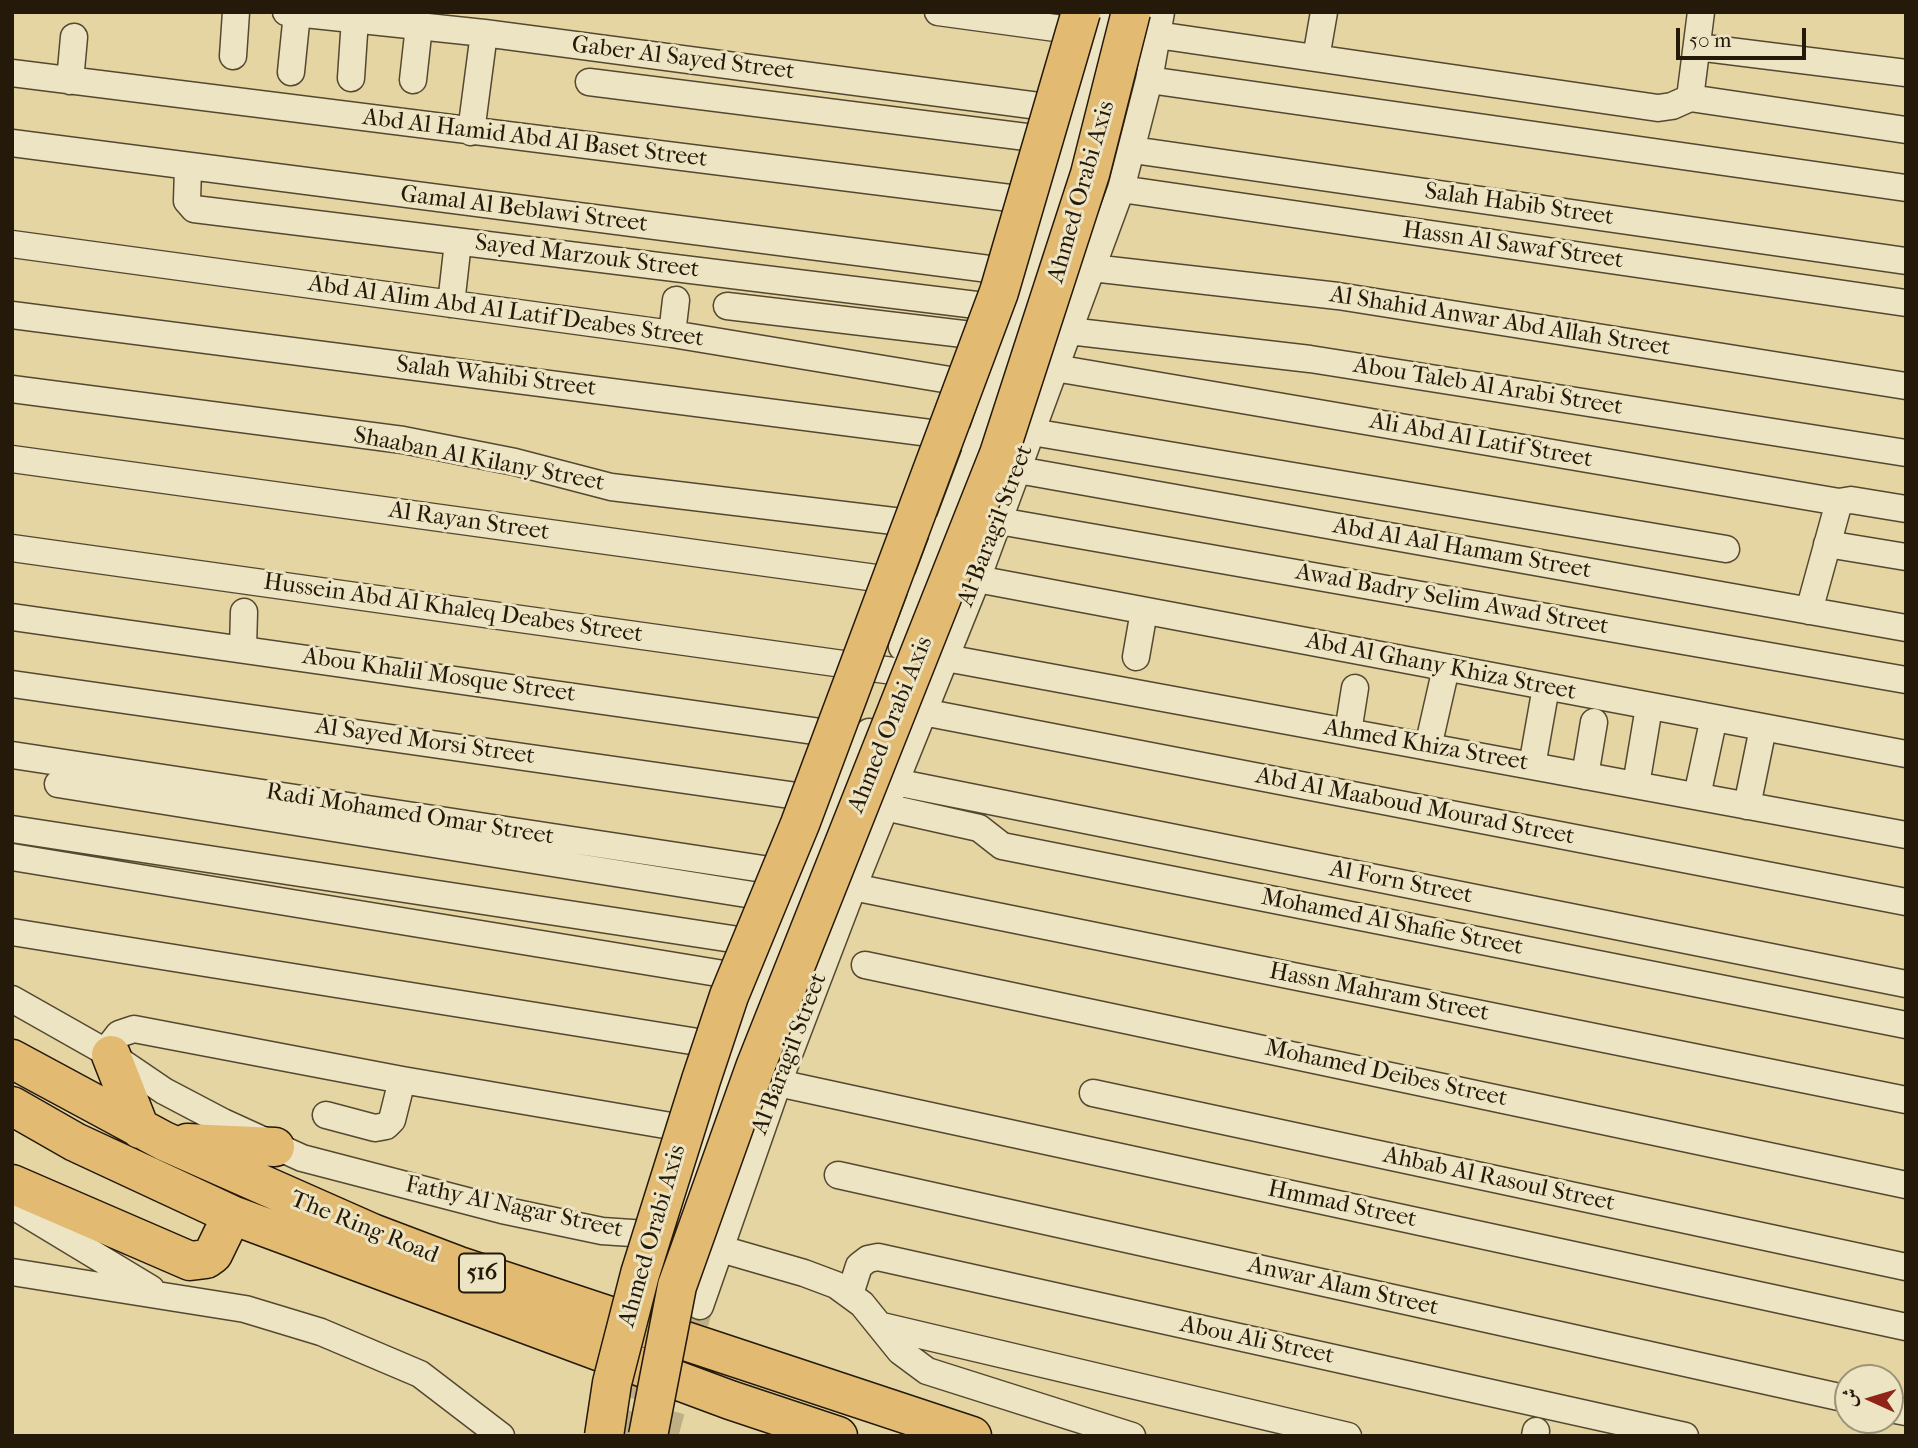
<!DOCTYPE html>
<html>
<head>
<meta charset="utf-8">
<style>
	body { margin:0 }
	#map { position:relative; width:1918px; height:1448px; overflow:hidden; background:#e4d5a3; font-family:"IM FELL French Canon",Amiri,serif }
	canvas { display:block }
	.frame { position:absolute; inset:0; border:14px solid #25190a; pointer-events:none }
	.north { position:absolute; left:1834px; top:1364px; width:70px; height:70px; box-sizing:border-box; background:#ede4c3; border:2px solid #9d9379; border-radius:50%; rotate:274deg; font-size:19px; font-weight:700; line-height:28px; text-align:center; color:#25190a }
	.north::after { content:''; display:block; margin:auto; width:24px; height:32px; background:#8f2418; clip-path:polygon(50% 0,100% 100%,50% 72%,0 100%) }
	.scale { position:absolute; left:1676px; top:28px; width:130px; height:32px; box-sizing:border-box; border:4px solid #25190a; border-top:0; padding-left:9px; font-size:21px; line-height:24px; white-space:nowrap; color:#25190a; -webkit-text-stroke:5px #ede4c3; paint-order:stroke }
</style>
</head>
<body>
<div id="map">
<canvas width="1918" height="1448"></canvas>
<div class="frame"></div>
<div class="north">ش</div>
<div class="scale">50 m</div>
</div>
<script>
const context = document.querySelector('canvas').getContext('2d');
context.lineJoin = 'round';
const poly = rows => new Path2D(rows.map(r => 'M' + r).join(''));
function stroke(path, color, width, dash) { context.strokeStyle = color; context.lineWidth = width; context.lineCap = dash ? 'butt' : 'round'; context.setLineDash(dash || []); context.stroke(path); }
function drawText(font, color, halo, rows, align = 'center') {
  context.font = font + ' "IM FELL French Canon",serif'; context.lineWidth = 6; context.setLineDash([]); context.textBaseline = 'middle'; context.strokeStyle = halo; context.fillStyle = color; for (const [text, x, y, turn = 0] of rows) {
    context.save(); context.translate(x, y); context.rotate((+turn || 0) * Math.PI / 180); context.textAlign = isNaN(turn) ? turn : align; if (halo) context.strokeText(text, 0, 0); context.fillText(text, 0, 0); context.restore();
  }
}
stroke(poly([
	[623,1436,644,1350],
	[665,1436,700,1306]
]), '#beaf84', 26, [26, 13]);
const minor = poly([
	[286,12,484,33,1069,110],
	[938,12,1092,33],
	[1157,35,1658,108,1672,106,1690,98,1906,130],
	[1697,47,1906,73],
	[233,56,236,12],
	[1316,58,1324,12],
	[291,72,297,13],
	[12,73,1042,202],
	[351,78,355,19],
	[413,80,419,26],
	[1149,80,1906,188],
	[70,81,74,37],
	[589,82,1058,141],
	[1690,98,1701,12],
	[471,132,484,33],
	[12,143,1020,273],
	[1133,150,1906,261],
	[188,168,187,201,194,209,1009,309],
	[1121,189,1906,303],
	[12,244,672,334,980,385],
	[1092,268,1338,296,1906,386],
	[451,304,458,242],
	[727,306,997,338],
	[12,315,961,437],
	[1069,331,1310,359,1906,453],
	[672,334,676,300],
	[1055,368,1839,502,1851,500,1906,509],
	[12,389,403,440,515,462,611,487,927,525],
	[1032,432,1726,549],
	[12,459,905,582],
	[1018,470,1906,628],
	[999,521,1906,680],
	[1827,544,1906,557],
	[12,548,893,671],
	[977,579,1906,754],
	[1809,611,1839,502],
	[12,617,849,736],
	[902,647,980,440,1036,275,1073,143,1103,12],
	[243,648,244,612],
	[1136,657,1144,611],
	[946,658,1906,835],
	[12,684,825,800],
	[923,712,1906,902],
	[1348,732,1355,688],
	[1428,747,1446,668],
	[12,755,796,874],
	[1532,766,1546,687],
	[1585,776,1594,722],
	[895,782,1906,984],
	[58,784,784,900],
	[1636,785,1649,707],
	[1697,796,1711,731],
	[1747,806,1763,728],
	[885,807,979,828,1002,846,1906,1025],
	[12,829,765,944],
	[12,857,754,979],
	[853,887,1906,1100],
	[12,932,729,1047],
	[865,965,1906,1185],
	[12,999,111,1055,164,1091,223,1122,302,1158,502,1210,602,1231,676,1236,804,1273,836,1285,862,1304,900,1351,927,1371,1132,1436],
	[105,1052,119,1034,134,1029,402,1080,700,1131],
	[778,1083,1906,1327],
	[1093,1093,1906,1267],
	[326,1115,375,1128,386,1126,392,1120,402,1080],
	[838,1175,1848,1399],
	[12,1205,151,1289],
	[684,1212,778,946,869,732],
	[12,1272,245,1309,321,1332,420,1374,501,1436],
	[850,1294,859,1266,868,1259,878,1257,1685,1436],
	[700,1306,778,1083,853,887,977,579,1121,189,1149,80,1161,12],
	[882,1326,1348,1436],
	[1890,1409,1906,1412],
	[1535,1436,1536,1431]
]);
const highway = poly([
	[111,1055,140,1129],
	[12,1059,164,1141,372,1233,459,1266,972,1436],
	[12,1106,75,1142,232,1215,730,1400,838,1436],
	[187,1143,275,1147],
	[12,1184,190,1261,206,1259,213,1254,232,1215]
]);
stroke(minor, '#554830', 29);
stroke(highway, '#25190a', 41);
stroke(minor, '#ede4c3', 26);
stroke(highway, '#e2ba72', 38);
const highwayBridge = poly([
	[604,1436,612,1383,640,1274,701,1080,729,996,800,824,999,292,1081,12],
	[648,1436,677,1286,756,1065,999,454,1090,174,1131,12]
]);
stroke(highwayBridge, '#25190a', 41, []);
stroke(highwayBridge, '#e2ba72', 38);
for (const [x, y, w] of [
	[482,1273,46]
]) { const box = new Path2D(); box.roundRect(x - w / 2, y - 19.5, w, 39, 5); context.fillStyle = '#ede4c3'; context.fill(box); stroke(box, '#25190a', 2); }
drawText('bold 23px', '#25190a', null, [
	["516",482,1273]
]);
drawText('24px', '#25190a', '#ede4c3', [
	["Gaber Al Sayed Street",683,59,7],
	["Abd Al Hamid Abd Al Baset Street",535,139,7],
	["Ahmed Orabi Axis",1082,192,-74],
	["Salah Habib Street",1519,205,8],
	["Gamal Al Beblawi Street",524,210,7],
	["Hassn Al Sawaf Street",1513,246,8],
	["Sayed Marzouk Street",587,257,7],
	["Abd Al Alim Abd Al Latif Deabes Street",506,312,8],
	["Al Shahid Anwar Abd Allah Street",1500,322,9],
	["Salah Wahibi Street",496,377,7],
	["Abou Taleb Al Arabi Street",1488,387,9],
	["Ali Abd Al Latif Street",1481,441,10],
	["Shaaban Al Kilany Street",479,460,11],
	["Al Rayan Street",469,522,8],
	["Al Baragil Street",996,526,-69],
	["Abd Al Aal Hamam Street",1462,549,10],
	["Awad Badry Selim Awad Street",1452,600,10],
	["Hussein Abd Al Khaleq Deabes Street",453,609,8],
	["Abd Al Ghany Khiza Street",1441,667,11],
	["Abou Khalil Mosque Street",439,676,8],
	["Ahmed Orabi Axis",891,725,-68],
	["Al Sayed Morsi Street",425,742,8],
	["Ahmed Khiza Street",1426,746,10],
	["Abd Al Maaboud Mourad Street",1415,807,11],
	["Radi Mohamed Omar Street",410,815,9],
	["Al Forn Street",1401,883,11],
	["Mohamed Al Shafie Street",1392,923,11],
	["Hassn Mahram Street",1379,993,11],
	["Al Baragil Street",790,1054,-69],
	["Mohamed Deibes Street",1386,1074,12],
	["Ahbab Al Rasoul Street",1499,1180,12],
	["Hmmad Street",1342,1205,12],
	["Fathy Al Nagar Street",514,1208,12],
	["The Ring Road",364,1228,22],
	["Ahmed Orabi Axis",653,1236,-74],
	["Anwar Alam Street",1343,1287,13],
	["Abou Ali Street",1257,1341,12]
]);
</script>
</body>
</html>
